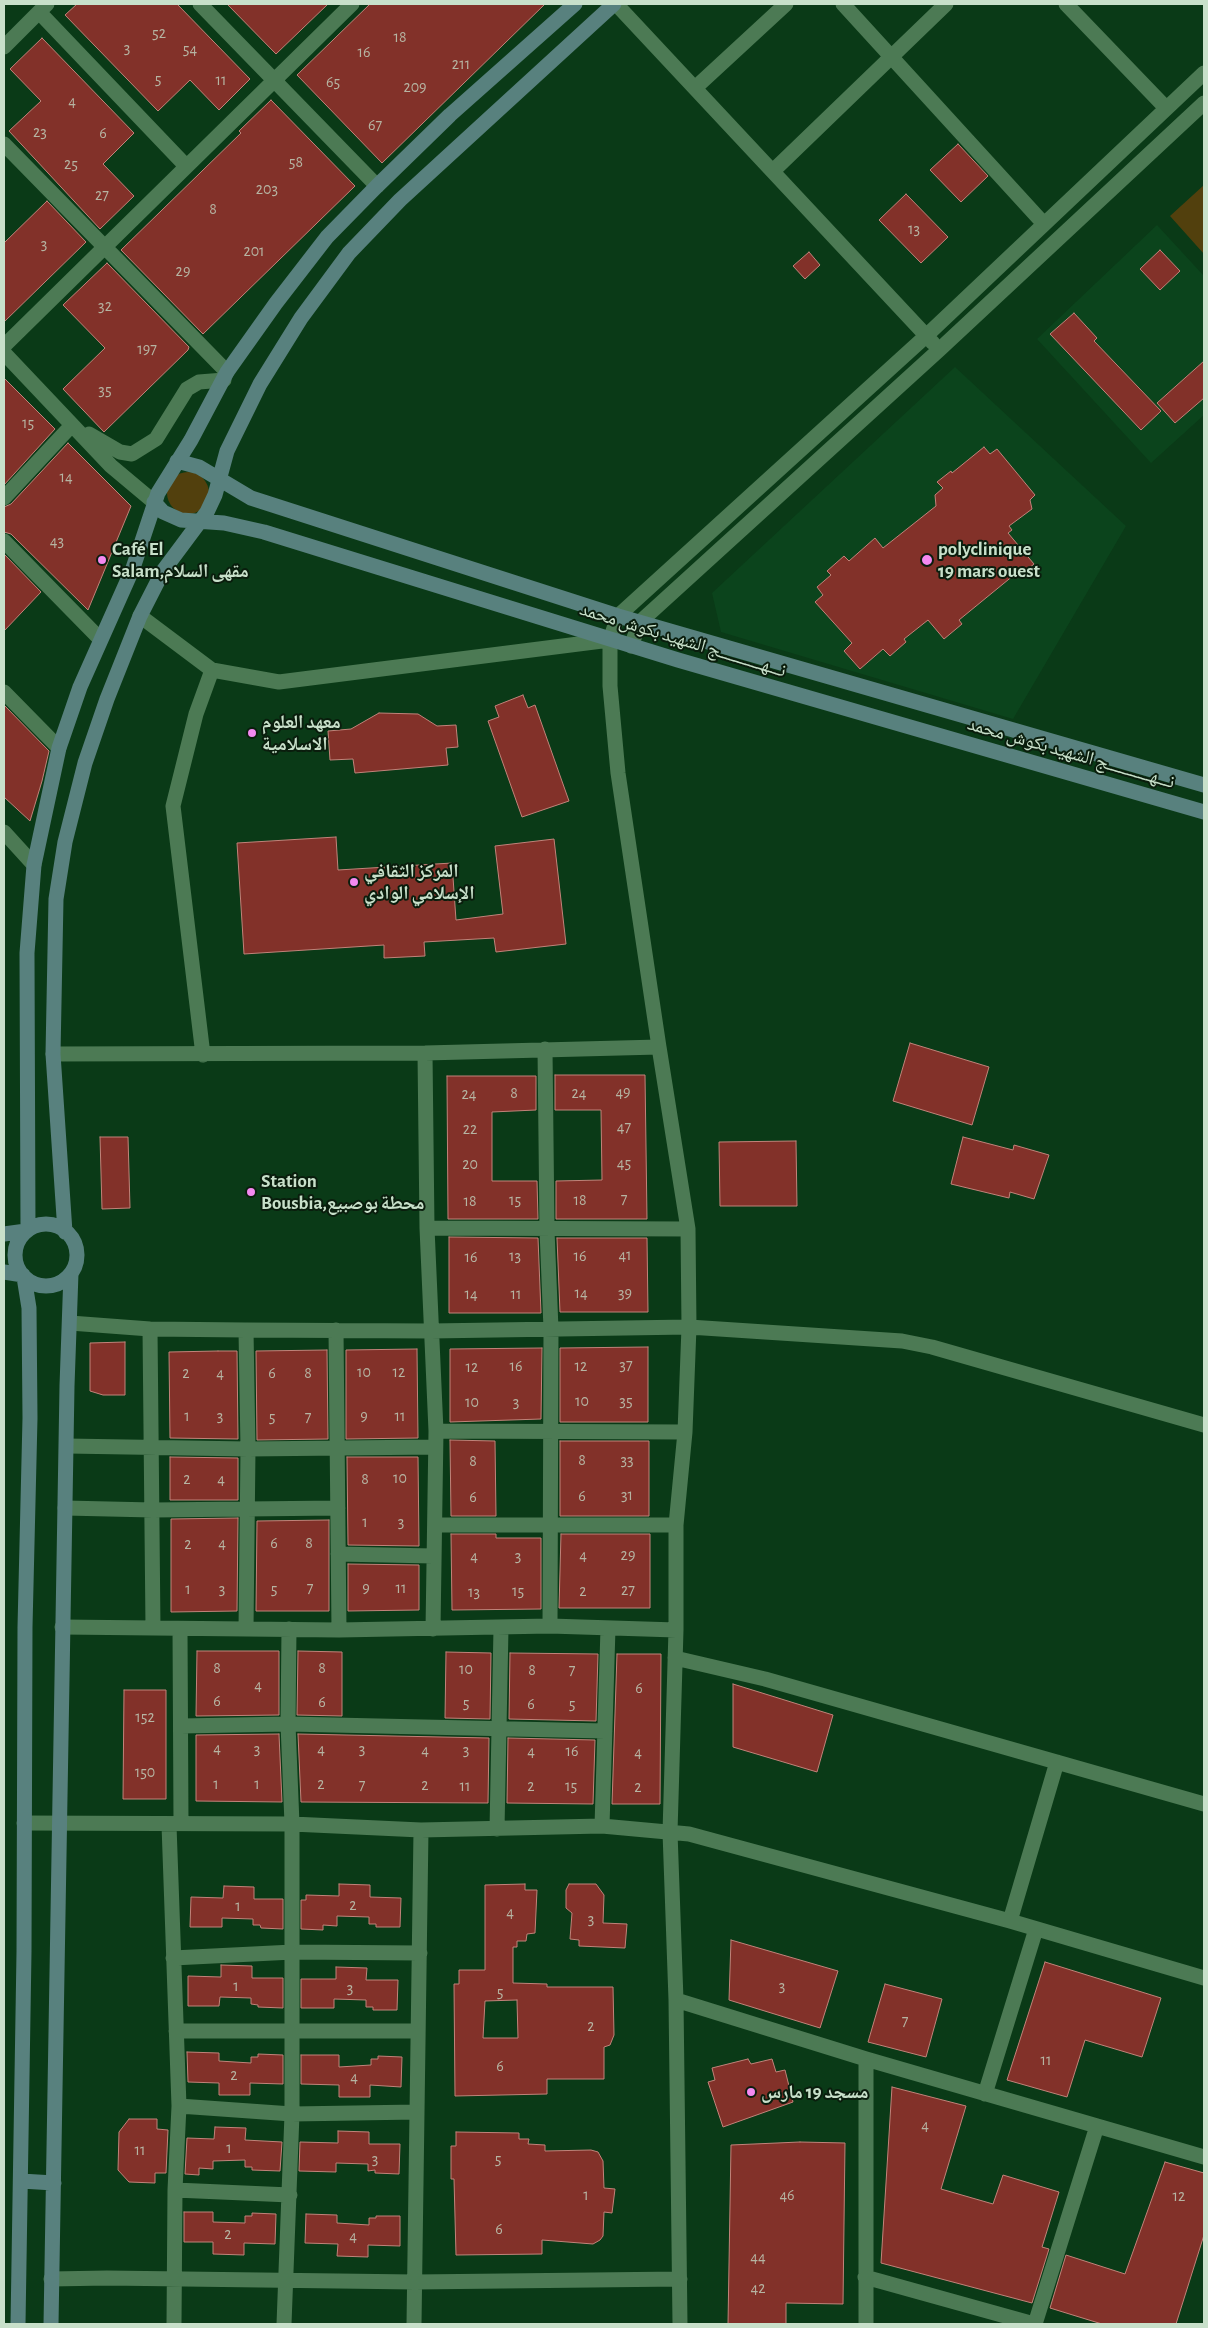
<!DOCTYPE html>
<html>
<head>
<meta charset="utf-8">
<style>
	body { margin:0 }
	#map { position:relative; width:1208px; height:2328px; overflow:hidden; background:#0a3a17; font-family:"Alegreya Sans",sans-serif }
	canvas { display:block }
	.frame { position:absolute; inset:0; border:5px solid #c8e0ca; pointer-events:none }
</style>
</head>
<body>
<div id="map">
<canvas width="1208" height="2328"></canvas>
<div class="frame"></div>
</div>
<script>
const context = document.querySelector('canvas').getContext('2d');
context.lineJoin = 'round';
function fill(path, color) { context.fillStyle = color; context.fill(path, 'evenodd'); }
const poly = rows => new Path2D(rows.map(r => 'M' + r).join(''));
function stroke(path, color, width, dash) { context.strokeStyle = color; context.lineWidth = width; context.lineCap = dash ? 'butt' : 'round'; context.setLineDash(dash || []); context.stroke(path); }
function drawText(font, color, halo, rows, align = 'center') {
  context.font = font + ' "Alegreya Sans","Noto Naskh Arabic",sans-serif'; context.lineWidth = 4; context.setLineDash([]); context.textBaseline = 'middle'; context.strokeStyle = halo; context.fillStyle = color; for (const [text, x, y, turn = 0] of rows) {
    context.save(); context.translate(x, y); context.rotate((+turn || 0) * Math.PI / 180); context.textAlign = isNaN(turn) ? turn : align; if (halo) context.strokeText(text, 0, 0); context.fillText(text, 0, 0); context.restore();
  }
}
fill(poly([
	[1157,225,1204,276,1204,415,1151,463,1037,339],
	[955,367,1126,526,1013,719,721,632,712,593]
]), '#0b441c');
fill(poly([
	[1204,185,1204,254,1170,216],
	'167 493a21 21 0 1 1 42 0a21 21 0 1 1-42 0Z'
]), '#52400d');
const building = poly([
	[77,4,177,4,250,79,219,110,190,80,158,111,65,15,77,4],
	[227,4,328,4,276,54,227,4],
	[370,4,545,4,382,163,297,75,370,4],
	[42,38,134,133,103,164,134,196,100,229,9,131,41,101,10,69,42,38],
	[271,100,355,186,203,334,121,250,241,133,239,131,271,100],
	[958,144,988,176,961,202,930,170,958,144],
	[906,194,948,237,921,263,879,220,906,194],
	[47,201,86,242,4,322,4,243,47,201],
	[1160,250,1180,271,1160,290,1140,269,1160,250],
	[809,252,820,265,805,279,793,266,809,252],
	[107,263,189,347,188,350,104,432,63,389,105,348,63,305,107,263],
	[1074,313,1097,338,1094,341,1161,411,1141,430,1050,334,1074,313],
	[1204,361,1204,398,1175,423,1157,403,1204,361],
	[4,378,55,429,4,485,4,378],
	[68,443,131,506,88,610,11,534,4,532,4,507,11,504,68,443],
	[984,447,990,454,997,449,1035,495,1030,500,1032,509,1009,526,1012,530,1008,533,1034,564,1017,578,1014,575,959,620,962,624,944,639,928,620,904,639,906,642,890,656,883,649,860,669,844,651,852,643,815,602,823,595,817,587,831,575,827,571,844,556,849,561,875,538,883,548,936,506,935,495,943,488,937,482,951,471,952,473,984,447],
	[4,554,41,592,4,631,4,554],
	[523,695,528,708,535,705,569,801,522,817,488,721,499,717,495,706,523,695],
	[4,705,49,751,42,781,30,821,4,797,4,705],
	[379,713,418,714,437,726,456,725,458,747,446,748,448,765,355,773,353,759,330,760,328,731,351,729,379,713],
	[336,837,338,870,452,863,456,920,503,914,495,846,554,839,566,944,496,952,494,938,424,942,425,956,384,958,384,945,244,954,237,843,336,837],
	[910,1043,989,1067,972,1125,893,1101,910,1043],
	[555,1075,645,1075,647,1219,556,1219,556,1181,602,1180,601,1110,555,1110,555,1075],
	[447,1076,536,1076,536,1110,492,1112,492,1181,537,1181,538,1219,448,1219,447,1076],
	[100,1137,128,1137,130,1208,102,1209,100,1137],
	[963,1137,1013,1150,1014,1145,1049,1155,1034,1199,1010,1192,1009,1198,951,1184,963,1137],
	[796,1141,797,1206,720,1206,719,1142,796,1141],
	[449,1237,538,1238,541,1313,449,1313,449,1237],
	[557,1238,647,1238,648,1312,560,1312,557,1238],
	[125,1342,125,1395,103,1395,90,1391,90,1343,125,1342],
	[648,1347,648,1422,560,1422,560,1348,648,1347],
	[542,1348,541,1419,450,1422,450,1349,542,1348],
	[417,1349,418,1438,346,1439,346,1350,417,1349],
	[327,1350,328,1439,257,1440,256,1351,327,1350],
	[218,1351,237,1351,238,1439,170,1438,169,1352,218,1351],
	[450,1440,495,1441,496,1516,451,1516,450,1440],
	[560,1441,649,1441,649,1516,560,1516,560,1441],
	[170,1457,238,1458,238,1500,170,1500,170,1457],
	[347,1457,418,1457,419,1546,348,1545,347,1457],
	[238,1518,237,1611,171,1612,171,1519,238,1518],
	[329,1520,329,1611,256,1611,257,1521,329,1520],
	[451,1534,496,1534,496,1538,541,1538,541,1609,452,1610,451,1534],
	[561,1534,650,1534,650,1608,559,1608,561,1534],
	[348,1564,419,1565,419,1610,348,1611,348,1564],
	[197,1651,279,1651,279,1715,196,1716,197,1651],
	[298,1651,342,1652,342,1716,297,1715,298,1651],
	[446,1652,491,1653,490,1719,445,1718,446,1652],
	[510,1653,598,1654,596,1721,509,1719,510,1653],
	[617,1654,661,1654,660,1804,612,1804,617,1654],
	[733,1684,833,1715,817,1772,733,1747,733,1684],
	[124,1690,166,1690,166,1799,123,1799,124,1690],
	[279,1734,282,1802,196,1801,196,1735,279,1734],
	[298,1734,489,1738,488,1803,301,1802,298,1734],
	[508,1738,595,1740,593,1804,507,1803,508,1738],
	[339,1884,370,1885,370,1897,401,1898,400,1927,376,1927,376,1924,369,1924,369,1917,337,1916,337,1926,323,1925,323,1930,301,1929,301,1900,306,1900,306,1895,339,1896,339,1884],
	[525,1884,525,1890,537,1890,535,1933,527,1934,526,1941,517,1941,517,1947,513,1947,513,1983,547,1984,547,1987,613,1987,614,2035,610,2045,604,2047,604,2079,547,2079,547,2094,455,2096,454,1984,459,1984,459,1970,485,1970,485,1885,525,1884],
	[517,2000,518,2038,483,2038,485,2001,517,2000],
	[569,1884,596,1884,604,1895,603,1923,627,1924,625,1948,579,1946,579,1940,570,1939,572,1913,566,1908,566,1890,569,1884],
	[224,1886,254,1887,254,1899,283,1899,283,1929,261,1928,260,1925,253,1925,253,1919,222,1918,222,1927,190,1927,191,1897,223,1898,224,1886],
	[731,1940,838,1971,820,2028,729,2000,731,1940],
	[1045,1962,1161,1998,1142,2057,1085,2040,1067,2097,1007,2080,1045,1962],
	[221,1965,252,1966,252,1978,283,1978,283,2008,258,2007,258,2005,251,2004,251,1998,220,1997,219,2006,188,2006,188,1976,221,1977,221,1965],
	[336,1967,367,1968,366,1980,398,1980,397,2010,373,2010,373,2007,366,2007,366,2000,334,1999,334,2008,301,2008,301,1979,336,1979,336,1967],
	[885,1984,942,1999,926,2057,868,2042,885,1984],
	[187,2052,219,2053,219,2061,251,2063,251,2057,258,2057,258,2054,283,2055,283,2084,250,2083,250,2095,219,2095,219,2083,188,2082,187,2052],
	[301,2055,339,2055,339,2067,371,2065,371,2059,378,2059,378,2056,402,2057,401,2087,370,2085,370,2097,339,2097,339,2085,301,2084,301,2055],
	[748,2059,751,2064,772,2059,776,2072,785,2070,793,2102,723,2127,708,2082,715,2080,712,2068,748,2059],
	[892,2087,966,2106,941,2189,993,2204,1003,2175,1059,2192,1042,2247,1049,2249,1032,2303,881,2263,892,2087],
	[129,2119,157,2119,157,2129,168,2130,166,2173,155,2173,155,2183,129,2182,118,2170,119,2132,129,2119],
	[215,2127,246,2128,245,2140,282,2142,280,2171,252,2170,252,2167,245,2167,245,2160,213,2161,213,2169,199,2168,199,2175,185,2174,187,2138,214,2139,215,2127],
	[338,2131,369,2132,369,2144,400,2144,399,2174,375,2173,375,2170,368,2171,368,2164,336,2163,336,2172,299,2171,300,2142,338,2143,338,2131],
	[456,2132,519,2133,519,2139,529,2139,528,2144,545,2145,545,2151,591,2150,598,2152,603,2161,604,2188,615,2189,612,2213,604,2212,603,2236,600,2240,593,2244,542,2240,542,2254,456,2255,454,2179,451,2179,451,2146,456,2146,456,2132],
	[800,2142,845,2143,843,2304,786,2303,786,2324,728,2324,731,2145,800,2142],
	[1165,2162,1204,2173,1204,2235,1176,2324,1102,2324,1050,2308,1066,2255,1125,2274,1165,2162],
	[184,2212,213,2212,213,2222,245,2223,245,2216,252,2216,252,2213,276,2214,275,2244,244,2243,244,2255,213,2254,213,2242,184,2242,184,2212],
	[306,2214,337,2215,337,2223,369,2225,369,2218,376,2218,376,2216,400,2216,400,2246,368,2245,368,2257,337,2256,338,2244,305,2243,306,2214]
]);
fill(building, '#823129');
stroke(building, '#c1837a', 1);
stroke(poly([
	[200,4,377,186],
	[616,4,933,343],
	[843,4,1044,224],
	[1066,4,1166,108],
	[39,12,186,166],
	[4,47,47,4],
	[695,88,786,4],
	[4,144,227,372],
	[773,171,946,4],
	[4,346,352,4],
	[4,353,111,466,154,502],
	[89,434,120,452,132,454,156,439,187,389,199,382,224,380],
	[4,498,72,425],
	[4,541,100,639],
	[140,616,212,670,279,682,610,640],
	[631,646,640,622,939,350,1204,103],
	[4,692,59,748],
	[4,832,34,865],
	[659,1047,618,773,610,686,610,640,618,616,926,336,1204,73],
	[545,1049,547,1230,551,1329,550,1626],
	[425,1053,427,1228,436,1431,433,1629],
	[53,1054,425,1053,659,1047,688,1229,689,1327,685,1432,676,1525,676,1630,670,1832,676,2000,680,2324],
	[203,1055,173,806,196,714,212,670],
	[427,1228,688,1229],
	[70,1323,150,1329,246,1330,431,1331,689,1327,902,1341,932,1347,1204,1425],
	[150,1329,153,1628],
	[336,1330,339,1630],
	[436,1431,685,1432],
	[67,1446,248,1449,435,1447],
	[65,1508,153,1510,338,1508],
	[435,1525,676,1525],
	[338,1554,433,1556],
	[62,1627,339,1630,550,1626,676,1630],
	[180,1629,181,1823],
	[246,1629,248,1449,246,1330],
	[675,1658,765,1679,1204,1804],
	[181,1726,288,1724,605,1731],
	[24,1823,292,1824,421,1830,602,1826,689,1834,1010,1921,1204,1978],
	[169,1825,179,2106,175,2190,174,2324],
	[602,1826,608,1628],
	[497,1829,501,1628],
	[1010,1921,1057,1762],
	[173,1958,293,1952,420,1953],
	[676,2000,866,2059,1204,2157],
	[176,2031,418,2031],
	[985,2094,1036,1929],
	[179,2106,292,2114,417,2112],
	[175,2190,290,2195],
	[865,2277,1034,2324],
	[51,2279,107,2278,415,2282,680,2279],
	[284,2324,292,2114,292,1824,288,1724,289,1629],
	[414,2324,421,1830],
	[866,2324,866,2059],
	[1035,2324,1097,2126]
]), '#4c7a54', 15);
stroke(poly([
	[177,461,199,467,251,498,618,616,1204,785],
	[154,502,163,512,181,520,224,523,264,532,678,660,1204,812],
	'15 1255a31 31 0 1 1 62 0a31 31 0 1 1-62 0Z',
	[28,1230,27,953,34,865,59,748,80,687,133,568,158,493,191,440,227,372,276,303,327,237,377,186,450,115,575,4],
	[65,1232,53,1054,56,899,65,842,85,763,107,699,140,616,163,571,207,512,215,495,227,451,260,384,301,318,349,253,400,200,614,4],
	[4,1234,26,1231],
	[4,1272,23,1275],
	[21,2181,54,2183],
	[18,2324,24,1952,25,1627,30,1418,29,1308,24,1277],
	[51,2324,67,1386,71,1273]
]), '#58817e', 15);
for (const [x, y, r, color] of [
	[102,560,5,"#f489f0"],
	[927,560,6,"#f489f0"],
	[252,733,5,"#f489f0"],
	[354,882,5,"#f489f0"],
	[251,1192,5,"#f489f0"],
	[751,2092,5,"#f489f0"]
]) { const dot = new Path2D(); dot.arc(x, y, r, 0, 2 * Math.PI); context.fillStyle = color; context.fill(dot); stroke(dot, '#0a1d0d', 2); }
drawText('16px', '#b6b4a2', null, [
	["52",159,33],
	["18",400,37],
	["3",127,48],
	["54",190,49],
	["16",364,52],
	["211",461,64],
	["5",158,79],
	["11",221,80],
	["65",333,82],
	["209",415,87],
	["4",72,101],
	["67",375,125],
	["23",40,132],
	["6",103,133],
	["58",296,162],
	["25",71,164],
	["203",267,189],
	["27",102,195],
	["8",213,209],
	["13",914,229],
	["3",44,244],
	["201",254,251],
	["29",183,271],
	["32",105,306],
	["197",147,349],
	["35",105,390],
	["15",28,423],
	["14",66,477],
	["43",57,541],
	["49",623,1092],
	["8",514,1093],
	["24",579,1093],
	["24",469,1094],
	["47",624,1127],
	["22",470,1129],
	["45",624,1163],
	["20",470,1164],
	["7",624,1199],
	["15",515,1200],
	["18",580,1200],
	["18",470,1201],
	["41",625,1255],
	["13",515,1256],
	["16",580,1256],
	["16",471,1257],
	["14",581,1293],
	["39",625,1293],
	["14",471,1294],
	["11",516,1294],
	["37",626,1365],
	["16",516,1366],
	["12",581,1366],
	["12",472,1367],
	["10",364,1372],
	["12",399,1372],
	["2",186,1373],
	["4",220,1373],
	["6",272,1373],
	["8",308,1373],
	["10",582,1401],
	["35",626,1401],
	["10",472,1402],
	["3",516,1402],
	["1",187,1416],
	["3",220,1416],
	["9",364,1416],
	["11",400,1416],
	["5",272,1417],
	["7",308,1417],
	["8",582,1460],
	["33",627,1460],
	["8",473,1461],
	["10",400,1478],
	["2",187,1479],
	["4",221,1479],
	["8",365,1479],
	["31",627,1495],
	["6",582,1496],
	["6",473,1497],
	["1",365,1522],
	["3",401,1522],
	["4",222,1543],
	["6",274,1543],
	["8",309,1543],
	["2",188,1544],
	["4",583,1555],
	["29",628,1555],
	["4",474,1556],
	["3",518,1556],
	["7",310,1588],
	["9",366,1588],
	["11",401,1588],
	["1",188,1589],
	["3",222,1589],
	["5",274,1589],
	["27",628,1590],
	["15",518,1591],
	["2",583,1591],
	["13",474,1592],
	["8",217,1668],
	["8",322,1668],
	["10",466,1669],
	["8",532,1670],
	["7",572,1670],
	["4",258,1685],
	["6",639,1688],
	["6",217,1701],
	["6",322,1702],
	["5",466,1703],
	["6",531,1704],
	["5",572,1704],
	["152",145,1717],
	["4",217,1748],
	["3",257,1749],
	["4",321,1749],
	["3",362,1749],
	["4",425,1750],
	["3",466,1750],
	["4",531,1751],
	["16",572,1751],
	["4",638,1752],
	["150",145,1772],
	["1",216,1784],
	["1",257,1784],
	["2",321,1784],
	["7",362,1785],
	["2",425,1785],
	["11",465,1786],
	["2",531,1786],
	["15",571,1786],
	["2",638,1787],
	["2",353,1905],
	["1",238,1906],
	["4",510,1912],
	["3",591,1919],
	["1",236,1986],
	["3",782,1986],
	["3",350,1988],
	["5",500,1992],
	["7",905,2021],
	["2",591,2026],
	["11",1046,2060],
	["6",500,2066],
	["2",234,2075],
	["4",354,2077],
	["4",925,2125],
	["1",229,2148],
	["11",140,2150],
	["3",375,2159],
	["5",498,2159],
	["1",586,2195],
	["46",787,2195],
	["12",1179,2196],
	["6",499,2229],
	["2",228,2234],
	["4",353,2236],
	["44",758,2257],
	["42",758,2288]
]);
drawText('bold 19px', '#c8e0ca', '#0a1d0d', [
	["Café El",112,549],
	["Salam,مقهى السلام",112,571],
	["polyclinique",938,549],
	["19 mars ouest",938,571],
	["معهد العلوم",262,722],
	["الاسلامية",262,744],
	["المركز الثقافي",364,871],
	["الإسلامي الوادي",364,893],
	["Station",261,1181],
	["Bousbia,محطة بوصبيع",261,1203],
	["مسجد 19 مارس",761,2092]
], 'left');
drawText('19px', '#c8e0ca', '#0a1d0d', [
	["نـــهـــــــــــج الشهيد بكوش محمد",683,640,17],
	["نـــهـــــــــــج الشهيد بكوش محمد",1071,753,16]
]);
</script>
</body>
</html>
